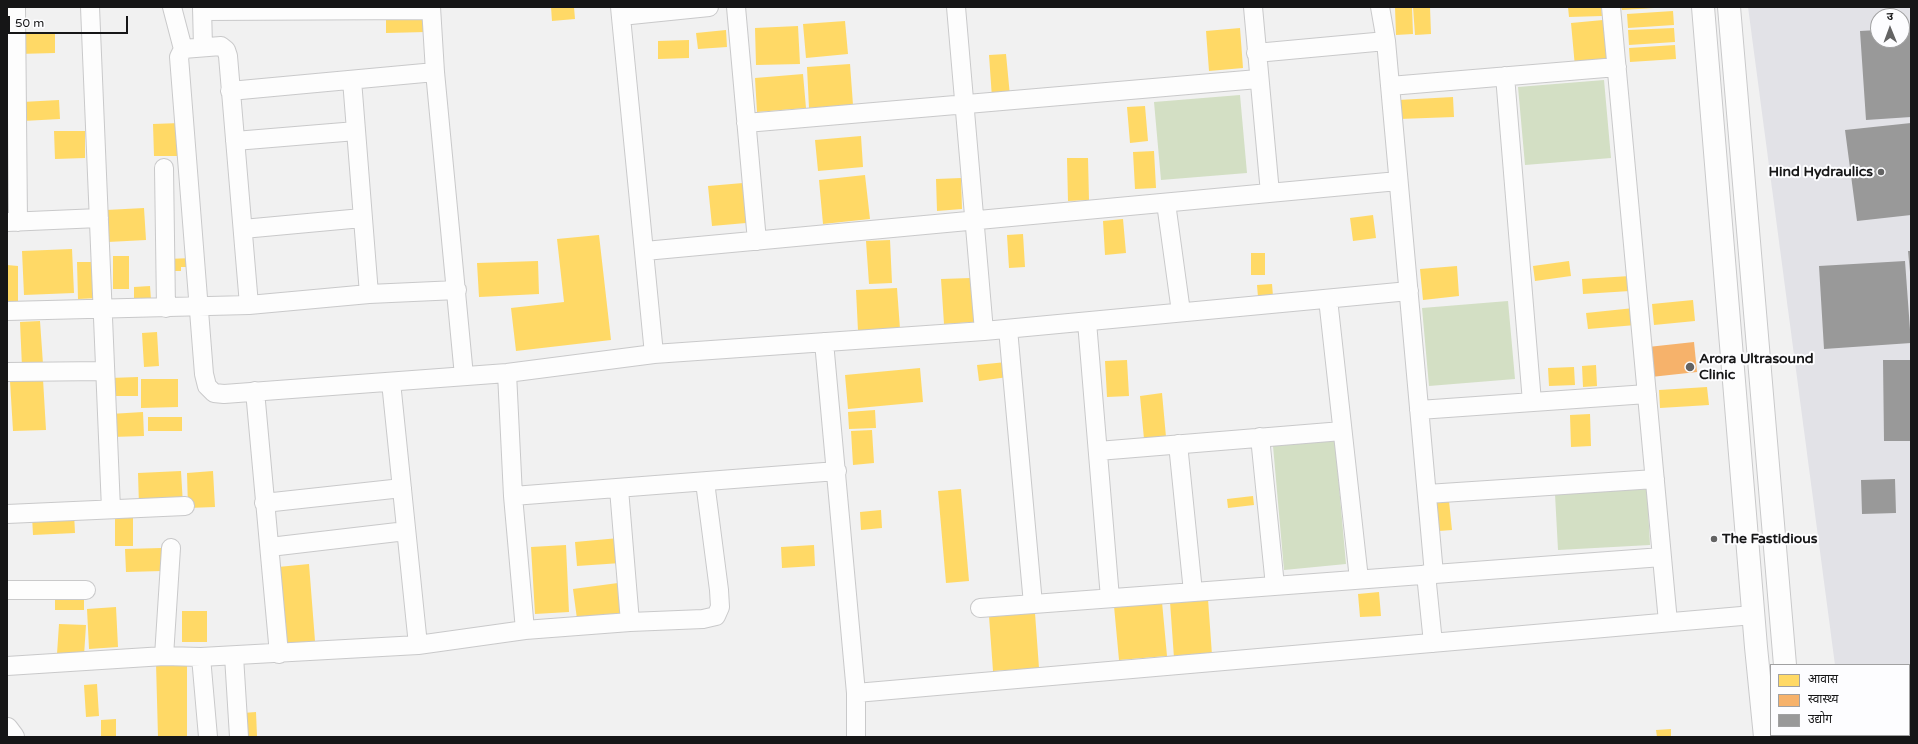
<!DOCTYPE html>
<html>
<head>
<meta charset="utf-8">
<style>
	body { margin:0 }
	#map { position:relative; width:1918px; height:744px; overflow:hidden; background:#f1f1f1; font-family:"Varela Round","Noto Sans Devanagari",sans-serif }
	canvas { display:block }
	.frame { position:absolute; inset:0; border:8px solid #161617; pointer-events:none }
	.legend { position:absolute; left:1770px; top:664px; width:140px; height:72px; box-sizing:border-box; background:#fdfdff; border:1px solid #a1a1a2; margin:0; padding:5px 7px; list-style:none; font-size:12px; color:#161617 }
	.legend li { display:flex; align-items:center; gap:8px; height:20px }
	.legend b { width:20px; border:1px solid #a1a1a2 }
	.north { position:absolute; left:1870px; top:8px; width:40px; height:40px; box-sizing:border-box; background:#fdfdff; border:1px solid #a1a1a2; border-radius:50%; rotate:359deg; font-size:11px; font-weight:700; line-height:16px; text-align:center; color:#161617 }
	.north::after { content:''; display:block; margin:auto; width:14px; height:18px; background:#636363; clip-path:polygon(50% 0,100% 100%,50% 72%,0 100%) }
	.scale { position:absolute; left:8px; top:16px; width:120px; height:18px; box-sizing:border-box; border:2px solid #161617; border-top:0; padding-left:5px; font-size:12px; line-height:14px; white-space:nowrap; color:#161617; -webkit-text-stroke:3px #fdfdff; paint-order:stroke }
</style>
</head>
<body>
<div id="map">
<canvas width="1918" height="744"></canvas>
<div class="frame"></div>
<ul class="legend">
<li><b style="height:11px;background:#ffd966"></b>आवास</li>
<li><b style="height:11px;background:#f6b26b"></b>स्वास्थ्य</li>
<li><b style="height:11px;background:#999"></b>उद्योग</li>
</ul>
<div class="north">उ</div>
<div class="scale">50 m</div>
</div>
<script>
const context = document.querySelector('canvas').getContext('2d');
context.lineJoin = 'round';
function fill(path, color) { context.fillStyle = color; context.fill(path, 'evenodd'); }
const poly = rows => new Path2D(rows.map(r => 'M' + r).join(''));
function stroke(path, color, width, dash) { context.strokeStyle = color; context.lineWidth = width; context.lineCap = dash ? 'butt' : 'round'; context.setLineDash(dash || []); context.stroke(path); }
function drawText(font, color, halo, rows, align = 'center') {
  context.font = font + ' "Varela Round",sans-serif'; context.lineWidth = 4; context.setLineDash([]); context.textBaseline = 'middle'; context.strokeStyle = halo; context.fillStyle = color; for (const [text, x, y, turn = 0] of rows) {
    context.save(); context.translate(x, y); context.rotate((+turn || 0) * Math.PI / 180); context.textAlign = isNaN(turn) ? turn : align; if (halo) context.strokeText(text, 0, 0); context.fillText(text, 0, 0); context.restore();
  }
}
fill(poly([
	[1748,7,1911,7,1911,737,1843,737,1843,735,1909,735,1909,665,1835,665],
	[1878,16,1902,16,1902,40,1878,40]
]), '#e2e2e7');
fill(poly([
	[1604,80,1611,158,1525,165,1518,87],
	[1240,95,1247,173,1161,180,1154,102],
	[1508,301,1515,379,1429,386,1422,308],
	[1335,441,1346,564,1284,570,1273,446],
	[1647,489,1650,545,1558,550,1555,494]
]), '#d3dfc4');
fill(poly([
	[551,7,574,7,575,19,552,21],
	[1395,7,1412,7,1413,34,1396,35],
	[1413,7,1430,7,1431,34,1415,35],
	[1568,7,1601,7,1602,16,1569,17],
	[1621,7,1654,7,1654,8,1622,10],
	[1673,11,1674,25,1628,28,1627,14],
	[425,12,426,32,386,33,386,14],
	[1603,20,1607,65,1575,67,1571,23],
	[845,21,848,54,806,58,803,24],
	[798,26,800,64,756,65,755,28],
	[1240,28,1243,68,1209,71,1206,31],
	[1674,28,1675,42,1629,45,1628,30],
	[726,30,727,47,698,49,696,33],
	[55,33,55,53,18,54,17,34],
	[689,40,689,58,658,59,658,41],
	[1675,45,1676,59,1630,62,1629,48],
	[1006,54,1010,96,992,98,989,55],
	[850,64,853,105,809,108,807,67],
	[803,74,806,108,757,112,755,78],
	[1453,97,1454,117,1399,119,1398,100],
	[59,100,60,119,23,121,22,102],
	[1145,106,1148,141,1130,143,1127,107],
	[180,123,181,156,154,156,153,124],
	[54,131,85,131,85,158,55,159],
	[861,136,863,167,818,171,815,140],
	[1154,151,1156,188,1135,189,1133,152],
	[1067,158,1088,158,1089,200,1068,201],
	[865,175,870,219,823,224,819,180],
	[961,178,962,209,937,211,936,179],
	[743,183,746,223,712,226,708,186],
	[144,208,146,240,108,242,106,210],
	[1373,215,1376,238,1353,241,1350,218],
	[1123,219,1126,253,1105,255,1103,221],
	[1023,234,1025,267,1009,268,1007,235],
	[599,235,611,340,516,351,511,308,564,302,557,239],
	[890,240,892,283,869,284,866,241],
	[72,249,74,293,24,295,22,251],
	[1251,253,1265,253,1265,275,1251,275],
	[113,256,129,256,129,289,113,289],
	[192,258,187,267,181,267,181,271,168,271,167,259],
	[538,261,539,294,479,297,477,263],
	[1569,261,1571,276,1535,281,1533,266],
	[77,262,98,262,99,298,78,299],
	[7,265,18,266,18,301,7,301],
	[1457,266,1459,296,1423,300,1420,269],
	[1630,276,1630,291,1583,294,1582,279],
	[971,278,974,322,944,324,941,279],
	[1272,284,1273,296,1258,297,1257,285],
	[150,286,151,300,134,301,134,287],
	[897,288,900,329,858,331,856,290],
	[1693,300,1695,321,1654,325,1652,304],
	[1634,308,1636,325,1588,329,1586,313],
	[40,321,43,364,22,367,20,322],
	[157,332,159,366,144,367,142,333],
	[1127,360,1129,396,1107,397,1105,361],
	[1006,362,1008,377,979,381,977,365],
	[1596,365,1597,386,1583,387,1582,366],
	[1574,367,1575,385,1549,386,1548,368],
	[920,368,923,402,848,409,845,375],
	[138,377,138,396,109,396,110,378],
	[43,379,46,430,13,431,10,381],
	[141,379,178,379,178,407,141,408],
	[1707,387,1709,405,1660,408,1659,390],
	[1162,393,1166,437,1144,439,1140,396],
	[875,410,876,428,849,429,848,412],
	[143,412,144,436,111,437,110,414],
	[1590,414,1591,446,1571,447,1570,415],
	[148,417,182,417,182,431,148,431],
	[872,430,874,463,853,465,851,431],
	[181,471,183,505,139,506,138,473],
	[213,471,215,507,188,508,187,473],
	[961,489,969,581,946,583,938,491],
	[1253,496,1254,505,1228,508,1227,499],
	[1449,501,1452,530,1439,531,1436,502],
	[881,510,882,528,861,530,860,512],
	[74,513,75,533,33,535,32,516],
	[115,513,133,513,133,546,115,546],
	[619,538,621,563,577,566,575,542],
	[566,545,569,612,535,614,531,547],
	[814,545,815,566,782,568,781,547],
	[161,548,162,571,126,572,125,549],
	[309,564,315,641,283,644,278,567],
	[618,583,622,614,577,619,573,589],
	[1379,592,1381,616,1360,617,1358,594],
	[55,595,84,596,84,610,55,610],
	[1208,599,1212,655,1174,658,1170,602],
	[1162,602,1167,656,1119,660,1114,606],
	[116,607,118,647,89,649,87,609],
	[182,611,207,611,207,642,182,642],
	[1035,613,1039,668,993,671,989,616],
	[59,624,86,625,84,656,57,654],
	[156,663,187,663,187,736,158,737],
	[97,684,99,716,86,717,84,685],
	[256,712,257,736,244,737,243,713],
	[116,719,116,737,101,737,101,720],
	[1671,729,1671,737,1657,737,1656,730]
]), '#ffd966');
fill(poly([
	[1694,342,1697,372,1651,377,1648,347]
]), '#f6b26b');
fill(poly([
	[1902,28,1911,28,1911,117,1866,120,1860,31,1878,30,1878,40,1902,40],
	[1911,123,1911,215,1857,221,1845,130],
	[1908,251,1911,251,1911,272,1910,272],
	[1905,261,1911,343,1824,349,1819,266],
	[1883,360,1911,360,1911,441,1884,441],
	[1895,479,1896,513,1862,514,1861,480]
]), '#999');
const street = poly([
	[16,7,18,222],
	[90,7,111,509],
	[172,7,183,49],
	[202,7,203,47],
	[431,7,435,72,464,376],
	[620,7,654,354],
	[736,7,757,241],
	[956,7,984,331],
	[1253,7,1270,193],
	[1380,7,1386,41,1434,574],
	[1611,7,1668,622],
	[202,11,431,10],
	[621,16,709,7],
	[1256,53,1386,41],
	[1505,76,1532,402],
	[352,80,369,294],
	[1390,86,1617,67],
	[230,91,435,72],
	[746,123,1258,79],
	[235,141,356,131],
	[164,168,166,308],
	[1166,203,1181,312],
	[7,222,99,218],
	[243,229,362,218],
	[645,251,1398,181],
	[1328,299,1359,579],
	[249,305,228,56,226,50,221,46,183,49,179,57,204,374,207,386,214,393,224,394,507,373,654,354,984,331,1409,291],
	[7,311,249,305,369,294,457,290],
	[1087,322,1110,598],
	[1008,329,1033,604],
	[824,342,856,693,856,737],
	[7,372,105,371],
	[507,373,513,496,525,630],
	[391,382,418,645],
	[255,391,279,654],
	[1419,410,1647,394],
	[1260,437,1275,586],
	[1178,444,1193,592],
	[1098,451,1342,431],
	[619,489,630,622],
	[1427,494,1655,479],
	[513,496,837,471],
	[264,503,402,488],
	[7,514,185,506],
	[270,547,406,531],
	[1426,574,1433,643],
	[7,590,86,590],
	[980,608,1662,557],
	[164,656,171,548],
	[234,656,239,737],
	[201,657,208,737],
	[7,666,164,656,201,657,418,645,525,630,630,622,703,619,716,616,720,607,719,590,705,482],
	[1909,676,1911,675],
	[856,693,1753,615]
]);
const secondary = poly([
	[1703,7,1756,647,1765,737],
	[1729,7,1785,665],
	[7,729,13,737],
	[1792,735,1793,737]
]);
stroke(street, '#c9c9ca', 20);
stroke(secondary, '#c9c9ca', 24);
stroke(street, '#fdfdfd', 18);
stroke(secondary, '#fdfdfd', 22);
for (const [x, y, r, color] of [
	[1881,172,4,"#636363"],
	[1690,367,5,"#636363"],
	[1714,539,4,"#636363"]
]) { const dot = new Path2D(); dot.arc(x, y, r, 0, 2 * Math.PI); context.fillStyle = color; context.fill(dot); stroke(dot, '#fdfdff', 1.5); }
drawText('bold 14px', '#161617', '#fdfdff', [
	["Hind Hydraulics",1873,172,"right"],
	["Arora Ultrasound",1699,359],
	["Clinic",1699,375],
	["The Fastidious",1722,539]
], 'left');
</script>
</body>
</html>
